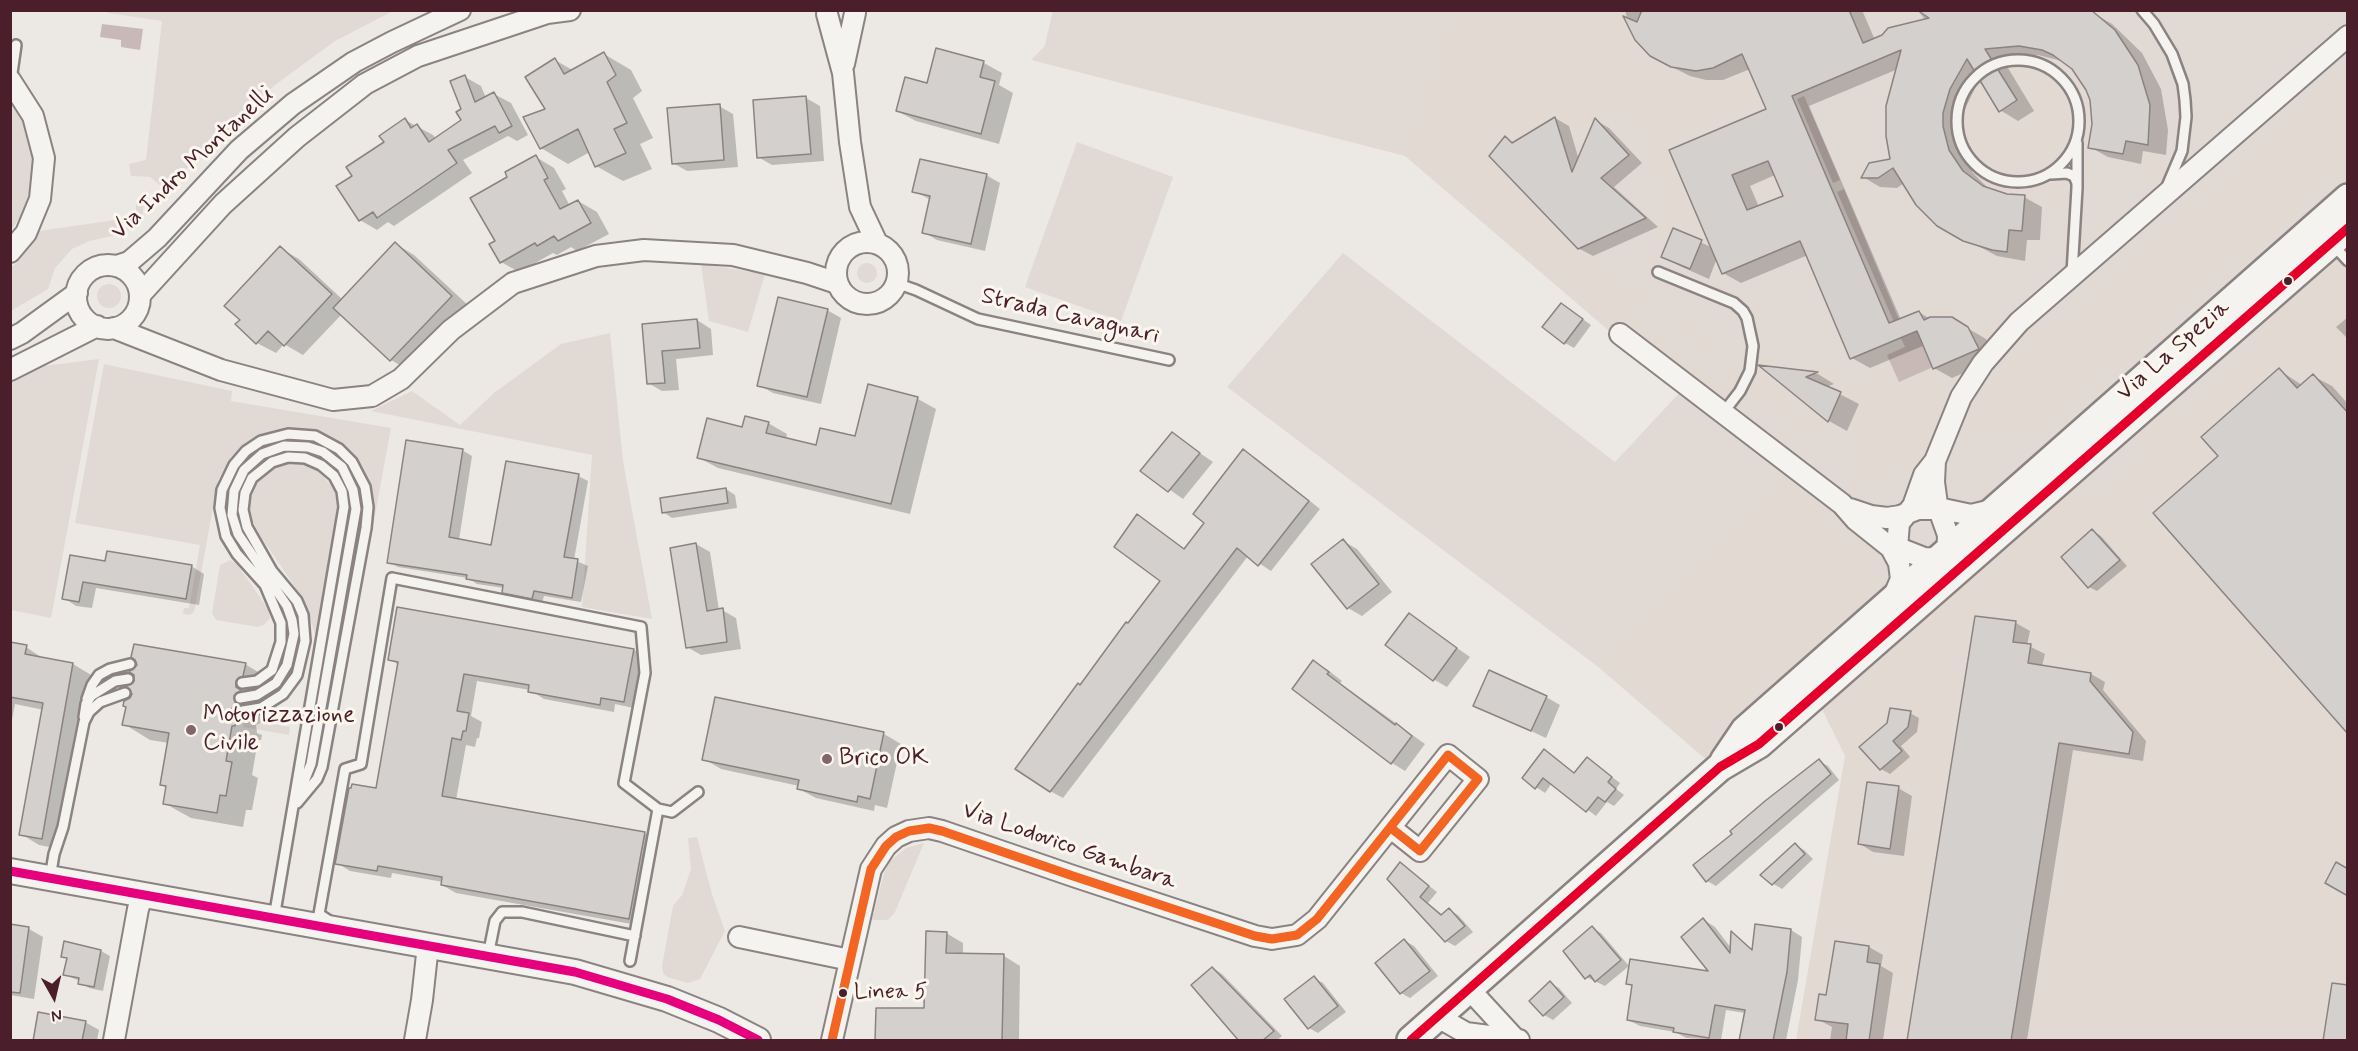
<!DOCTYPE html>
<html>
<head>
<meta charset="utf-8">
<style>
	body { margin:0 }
	#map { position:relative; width:2358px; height:1051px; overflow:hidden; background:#ece9e4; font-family:Mynerve,sans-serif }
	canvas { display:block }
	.frame { position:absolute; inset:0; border:12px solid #4a1f2b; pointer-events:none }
	.north { position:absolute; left:24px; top:967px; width:60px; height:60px; -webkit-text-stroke:4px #fbf7ec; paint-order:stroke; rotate:172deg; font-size:16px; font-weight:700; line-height:24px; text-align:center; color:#4a1f2b }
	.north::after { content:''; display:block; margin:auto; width:21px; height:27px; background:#4a1f2b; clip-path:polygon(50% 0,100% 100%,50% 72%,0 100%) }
</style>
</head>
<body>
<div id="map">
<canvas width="2358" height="1051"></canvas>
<div class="frame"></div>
<div class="north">N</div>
</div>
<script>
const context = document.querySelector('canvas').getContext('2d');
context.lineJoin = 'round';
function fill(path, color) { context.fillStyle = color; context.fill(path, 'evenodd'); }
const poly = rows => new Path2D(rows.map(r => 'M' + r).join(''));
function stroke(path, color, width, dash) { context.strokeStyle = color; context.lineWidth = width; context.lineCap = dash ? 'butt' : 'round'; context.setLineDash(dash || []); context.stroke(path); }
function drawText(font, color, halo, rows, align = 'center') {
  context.font = font + ' Mynerve,sans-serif'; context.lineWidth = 6; context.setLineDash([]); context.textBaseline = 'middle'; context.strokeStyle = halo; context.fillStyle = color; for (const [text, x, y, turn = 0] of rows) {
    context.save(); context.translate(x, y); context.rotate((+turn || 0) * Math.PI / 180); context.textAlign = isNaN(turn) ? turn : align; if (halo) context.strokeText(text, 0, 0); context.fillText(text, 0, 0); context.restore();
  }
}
fill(poly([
	[1066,10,2347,11,2347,1040,1796,1040,1845,756,1815,695,1723,774,1597,666,1783,480,1405,156,1031,60,1061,30]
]), '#e2d9d3');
fill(poly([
	[1053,10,1448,10,1448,11,1404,150,1042,58],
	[108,11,108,10,393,11,335,41,275,85,179,176,160,185,150,177,131,176,129,164,146,160,162,21,108,13],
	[1867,11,1917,11,1922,12,1926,18,1919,25,1888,28,1883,34,1872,39,1871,23],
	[2100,11,2130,11,2147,29,2161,50,2172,74,2177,99,2178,125,2174,150,2153,146,2155,123,2154,101,2145,69,2129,39],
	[2152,11,2347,11,2347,24,2199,155,2194,157,2189,153,2194,114,2188,75,2174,41],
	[1901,47,1888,73,1881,103,1881,132,1886,161,1870,163,1866,168,1860,171,1829,98,1853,83,1861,75,1866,64],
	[2347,48,2347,64,2048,328,2036,325,2037,319],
	[1815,91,1851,175,1841,179,1805,96],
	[10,104,22,120,35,160,28,205,11,230],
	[1594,105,1637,131,1666,214,1638,272,1731,310,1743,327,1747,353,1730,351,1713,341,1634,280,1628,293,1615,283,1597,240,1646,218,1601,178,1615,167,1636,160],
	[1077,142,1173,177,1121,321,1025,287],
	[2089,148,2122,154,2121,164,2146,192,2089,243,2085,241,2084,237],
	[2347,167,2347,173,2058,430,2050,430],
	[1890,170,1912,208,1928,224,1946,238,1985,254,2007,258,2028,257,2024,300,1991,329,1955,307,1942,306,1931,309,1928,305,1917,305,1864,180,1878,178],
	[1855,184,1874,230,1865,236,1845,189],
	[144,202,142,220,133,227,121,234,89,241,72,249,55,268,48,289,11,311,11,267,17,263,34,241,39,231,136,217,136,203],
	[2038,205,2067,207,2064,259,2062,267,2030,296],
	[1878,241,1912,319,1902,323,1868,243],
	[1704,245,1717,277,1724,278,1798,247,1847,363,1851,364,1873,355,1879,368,1853,385,1830,363,1760,354,1757,324,1746,299,1659,263,1661,257,1690,269,1700,246],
	[1343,253,1615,462,1682,390,1784,481,1597,666,1227,387],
	'857 273a10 10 0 1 1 20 0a10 10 0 1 1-20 0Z',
	[701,264,765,274,748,332,709,321],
	'97 296a12 12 0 1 1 24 0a12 12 0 1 1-24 0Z',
	[1641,304,1711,360,1746,364,1737,374,1726,365,1716,377,1634,313],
	[610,333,623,461,652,619,582,607,592,455,371,411,412,391,460,425,494,393,561,344],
	[2249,334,2258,344,2186,407,2178,397],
	[2018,344,2034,345,2033,351,2022,351,1979,388,1987,400,1974,393,2004,353],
	[99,359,51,618,11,610,10,380,44,366],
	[104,364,232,391,231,401,391,428,373,526,373,496,369,480,363,467,343,444,330,436,301,428,285,427,255,437,231,457,218,480,194,612,189,615,183,614,184,608,189,608,200,545,75,523],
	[1747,397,1785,427,1775,439,1737,410],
	[1837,408,1854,417,1848,435,1846,454,1850,473,1855,484,1846,495,1784,447,1794,434,1811,447,1831,422],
	[1984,430,2053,435,1989,490,1970,491,1941,477,1950,449,1957,439,1971,431],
	[2135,435,2146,449,2096,493,2084,480],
	[287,463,308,465,320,472,334,489,338,504,315,635,306,603,259,534,250,515,250,501,258,481,274,468],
	[1893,473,1906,473,1918,476,1907,497,1899,504,1878,510,1853,501,1871,481],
	[1942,487,1970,500,1992,498,1979,507,1950,501],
	[1917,518,1931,521,1942,535,1934,551,1917,546,1912,541,1909,526],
	[230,560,237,564,268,609,270,618,264,625,258,627,216,620,212,613,220,565],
	[244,719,290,727,289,735,243,727],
	[697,837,712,894,725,931,700,979,688,983,667,977,663,973,662,966,673,906,682,895,691,869,688,838],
	[924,843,895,912,888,920,872,920,884,873,890,861,906,848]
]), '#e1d9d4');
fill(poly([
	[102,24,143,29,140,50,121,47,121,40,100,37],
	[1804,96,1840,180,1833,183,1797,99],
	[1844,189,1899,320,1913,321,1933,367,1899,382,1887,355,1905,347,1837,192]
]), '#c8b9b6');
fill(poly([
	[1625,10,1862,10,1875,40,1950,55,1918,10,2088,10,2112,24,2142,53,2161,89,2168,130,2166,155,2143,151,2141,164,2108,157,2090,147,2094,124,2091,100,2081,78,2066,62,2038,55,2002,58,2034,111,2018,121,2000,110,1980,78,1964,111,1961,124,1963,150,1973,173,1989,189,1995,193,2024,197,2042,207,2040,240,2027,240,2025,261,1997,256,1957,235,1904,183,1897,188,1880,187,1863,177,1892,160,1898,69,1809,106,1901,320,1919,312,1930,319,1952,319,1986,339,1996,359,1952,378,1934,368,1925,345,1870,368,1852,358,1808,255,1741,283,1723,273,1717,258,1709,279,1682,267,1663,257,1674,230,1713,248,1671,151,1768,110,1750,69,1723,80,1706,80,1690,76,1670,66,1629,26],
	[1775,175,1784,196,1759,207,1750,186],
	[937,50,984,63,1002,73,999,85,1013,93,999,144,916,121,897,111,928,85],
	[604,54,631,70,642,91,633,98,653,138,640,144,652,169,623,181,596,166,590,152,568,164,541,148,555,60,574,71],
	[465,77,481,86,486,98,494,94,511,103,528,135,517,141,508,136,463,160,472,173,394,226,388,222,377,230,360,220,338,187,354,176,405,120,433,135,436,139,463,121],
	[806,98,820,106,824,161,772,165,758,157],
	[719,106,733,114,738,167,687,171,673,163],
	[1555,118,1569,126,1579,160,1595,120,1609,128,1642,163,1614,187,1658,227,1593,256,1578,248,1505,138,1515,143],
	[536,157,554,168,566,189,562,191,570,206,578,201,597,212,609,234,577,251,571,247,557,255,553,253,519,272,501,262,497,242,509,178],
	[986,175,1000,183,985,251,937,240,923,232,931,200,914,191],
	[396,244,414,255,470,307,410,371,391,360,342,314,303,355,284,344,276,353,257,343,242,320,280,248,299,259,343,300],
	[827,310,841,318,821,404,773,393,759,385],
	[1570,310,1591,325,1574,348,1565,343],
	[2348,317,2348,339,2336,327],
	[697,320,711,329,713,355,676,359,679,390,662,391,648,383,643,325],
	[1763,367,1818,374,1834,384,1826,387,1859,404,1847,431,1829,421],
	[2279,370,2302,385,2313,376,2332,386,2348,404,2348,732,2220,456],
	[869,386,918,399,936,409,910,514,718,468,699,458,744,429,768,423,787,434,786,439,817,447,856,438],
	[1172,434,1213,462,1183,499,1143,471],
	[462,450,472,456,459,540,492,546,578,476,588,481,574,560,588,566,581,602,544,596,542,603,513,598,503,592,504,588,477,584,468,578,398,567,388,562],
	[1243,451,1256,458,1320,509,1271,571,1248,556,1063,798,1050,791,1081,687,1162,581,1137,516,1186,550,1207,523],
	[726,489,735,495,737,508,672,518,663,512],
	[2093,531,2101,536,2127,566,2097,591,2089,587],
	[1343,541,1357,549,1392,592,1362,616,1348,608,1313,565],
	[696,544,710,552,719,610,722,610,736,618,741,649,701,655,687,647],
	[106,563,191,566,204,574,199,605,96,588,92,608,76,606,64,598],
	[1410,615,1470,657,1447,687,1433,679],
	[1976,617,2016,623,2030,631,2027,645,2045,654,2042,666,2091,674,2105,682,2103,690,2146,741,2143,761,2073,750,2027,1040,1908,1040],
	[10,644,26,647,44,659,73,664,91,675,60,849,39,845,21,834,44,710,15,704,10,730],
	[634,650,647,658,638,709,615,704,614,712,544,699,530,690,477,681,471,716,482,722,479,738,477,738,475,747,466,745,456,800,644,833,658,841,643,926,456,893,442,885,443,882,392,873,391,878,350,871,337,863,377,790,399,665,389,659],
	[1314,662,1328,670,1342,681,1340,683,1425,744,1405,771,1392,763],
	[245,664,271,680,269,691,261,696,262,703,259,712,263,721,256,725,257,733,262,735,261,740,258,740,252,775,258,778,252,810,246,810,243,827,191,818,164,803,167,788,162,785,169,743,150,740,124,724],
	[1546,697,1560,705,1546,738,1475,705],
	[716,699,884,734,901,744,887,808,875,805,874,811,816,798,799,789,799,786,721,769,704,759],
	[1910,713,1919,718,1917,732,1901,746,1910,757,1890,774,1881,769,1861,747],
	[1553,757,1576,774,1588,759,1620,783,1616,789,1624,795,1614,806,1607,802,1596,816,1552,783,1545,793,1536,787],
	[1819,761,1828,766,1839,780,1716,886,1707,881,1695,866],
	[1898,788,1912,796,1904,856,1873,852,1860,844],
	[1795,845,1804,850,1813,859,1782,889,1772,883],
	[1401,864,1437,892,1428,903,1443,915,1449,910,1458,915,1473,932,1455,946,1446,941,1389,878],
	[1704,920,1715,927,1731,948,1732,934,1753,950,1791,930,1802,937,1798,980,1786,1040,1740,1040,1745,1013,1726,1010,1721,1040,1686,1038,1675,1032,1640,1026,1628,1020,1634,987,1628,983,1712,973],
	[10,926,29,929,43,937,34,999,10,995],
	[1592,928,1601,933,1629,966,1605,986,1586,977],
	[946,933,963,943,963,955,1004,956,1020,966,1019,1040,877,1040,926,1010],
	[1405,941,1414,946,1438,976,1410,998,1401,993],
	[1836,942,1869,947,1883,955,1881,966,1893,973,1883,1040,1830,1040,1832,1027,1817,1019,1828,996],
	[65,943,101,951,110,956,103,991,89,988,80,983,80,981,65,975,68,959,63,956],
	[1213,968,1222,974,1282,1036,1277,1040,1241,1040],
	[1314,978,1323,983,1346,1012,1318,1033,1309,1028],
	[1550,983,1559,988,1572,1003,1553,1020,1544,1015],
	[85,1022,99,1030,97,1040,34,1040]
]), '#0003');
const building = poly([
	[1642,10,1849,10,1863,43,1882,35,1888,28,1929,18,1917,10,2091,10,2115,30,2138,65,2150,105,2148,145,2126,141,2123,154,2088,148,2092,124,2090,100,2086,90,2072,69,2053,55,2042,50,2019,46,1985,49,2017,100,1999,112,1967,59,1950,89,1943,113,1943,126,1949,150,1963,171,1983,186,2007,194,2025,195,2022,231,2009,230,2007,252,1992,250,1963,241,1937,226,1916,205,1893,168,1878,178,1861,178,1869,163,1890,159,1886,136,1886,106,1901,50,1792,96,1889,323,1919,311,1924,320,1930,317,1952,317,1968,327,1979,349,1933,369,1917,331,1850,359,1800,241,1722,274,1669,150,1766,109,1742,54,1713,68,1696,71,1671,67,1650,56,1635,40,1623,16,1637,22,1642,10],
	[1768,161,1783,196,1747,210,1732,175,1768,161],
	[936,48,984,61,980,77,995,81,981,134,896,111,905,77,927,83,936,48],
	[604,52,616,75,607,82,627,123,614,129,626,153,595,167,578,129,540,149,523,117,545,109,525,77,555,58,564,74,604,52],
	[465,75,475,102,494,92,512,126,499,133,495,126,448,150,457,163,377,218,373,212,359,221,336,186,352,176,346,167,384,142,379,136,405,118,411,128,417,124,429,142,461,120,456,112,461,109,450,81,465,75],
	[806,96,811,154,757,158,753,100,806,96],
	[720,104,724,160,672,164,667,108,720,104],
	[1555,117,1572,172,1595,118,1629,155,1601,178,1646,218,1578,249,1489,156,1505,136,1512,143,1555,117],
	[536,155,548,178,544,180,560,209,578,200,591,223,558,241,554,236,537,246,535,243,500,263,489,244,495,241,470,198,507,177,505,172,536,155],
	[920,159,987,174,971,244,922,233,930,196,912,192,920,159],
	[1673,228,1702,240,1690,269,1661,257,1673,228],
	[395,242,452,296,390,361,333,308,395,242],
	[280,246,332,294,284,346,268,331,256,344,235,324,240,320,224,306,280,246],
	[778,297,828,309,807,397,757,386,778,297],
	[1561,303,1583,319,1564,344,1542,327,1561,303],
	[697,319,700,348,662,351,665,383,647,384,642,324,697,319],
	[1758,365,1818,372,1806,377,1841,392,1828,422,1758,365],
	[2279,368,2297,388,2313,374,2348,413,2348,734,2153,513,2218,456,2201,437,2279,368],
	[868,384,918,397,891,504,697,458,707,418,742,427,745,416,769,422,766,433,816,445,820,428,855,436,868,384],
	[1172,432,1200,453,1168,492,1140,471,1172,432],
	[406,440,463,449,449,537,491,545,506,461,579,474,564,557,578,559,572,598,534,591,532,599,502,593,503,585,466,579,467,575,387,563,406,440],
	[1243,449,1309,501,1258,566,1237,548,1050,792,1015,769,1078,683,1080,685,1126,622,1128,623,1160,581,1114,547,1137,514,1184,549,1204,523,1193,514,1243,449],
	[726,488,728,503,662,513,660,498,726,488],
	[2092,529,2120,560,2088,588,2061,557,2092,529],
	[1343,539,1379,584,1347,609,1311,564,1343,539],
	[696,543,707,611,723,608,727,642,686,648,670,548,696,543],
	[107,551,192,565,186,599,83,582,79,602,62,599,70,555,105,561,107,551],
	[397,607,634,649,624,702,601,698,600,705,528,692,529,685,464,674,457,711,469,713,466,731,463,731,461,740,452,738,442,796,645,832,629,919,441,885,442,877,378,866,377,871,335,864,349,788,351,788,352,784,376,788,398,662,388,660,397,607],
	[1409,613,1457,648,1433,681,1385,645,1409,613],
	[1975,616,2016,621,2013,642,2031,644,2028,663,2091,673,2090,681,2133,732,2129,754,2059,743,2011,1041,1907,1041,1975,616],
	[10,642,27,645,25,654,73,663,42,839,19,835,43,703,10,697,10,642],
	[134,644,246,663,243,676,236,681,236,687,241,690,234,696,235,702,238,705,231,710,231,716,236,719,235,726,232,726,226,761,232,762,226,796,220,795,217,813,163,804,166,786,160,785,169,733,122,725,126,707,123,706,124,701,130,698,132,694,126,686,134,681,134,675,129,672,137,665,135,660,131,657,134,644],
	[1313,660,1329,672,1327,674,1395,725,1396,723,1412,736,1391,764,1292,689,1313,660],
	[1489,670,1547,696,1531,731,1473,706,1489,670],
	[715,697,884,732,870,799,858,796,857,802,797,789,799,780,702,760,715,697],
	[1890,708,1911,711,1908,727,1893,741,1902,751,1880,770,1859,747,1887,723,1890,708],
	[1544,749,1574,773,1587,757,1612,777,1608,782,1616,789,1605,802,1598,797,1586,812,1543,778,1535,789,1522,778,1544,749],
	[1819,759,1831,774,1706,882,1693,865,1732,834,1730,831,1765,801,1819,759],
	[1867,782,1899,786,1890,849,1858,844,1867,782],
	[1795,843,1805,854,1772,885,1760,875,1795,843],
	[1400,862,1429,886,1420,897,1441,915,1449,908,1465,926,1445,942,1387,879,1400,862],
	[2336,862,2348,869,2348,896,2325,883,2336,862],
	[1703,918,1730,953,1731,931,1752,950,1755,924,1791,929,1787,972,1773,1041,1739,1041,1745,1010,1715,1005,1709,1038,1673,1032,1674,1028,1627,1020,1632,985,1626,984,1630,959,1708,971,1681,937,1703,918],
	[10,924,29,927,20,993,10,992,10,924],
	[1592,926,1621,960,1595,982,1590,975,1585,979,1563,951,1592,926],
	[926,931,947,932,946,953,1004,954,1002,1041,875,1041,876,1008,924,1008,926,931],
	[1404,939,1430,971,1400,994,1375,963,1404,939],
	[64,941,101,950,94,987,78,984,79,978,63,975,67,958,61,957,64,941],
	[1835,941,1869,946,1867,962,1880,964,1869,1041,1846,1041,1848,1024,1815,1020,1819,994,1826,995,1835,941],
	[1212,967,1274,1031,1262,1041,1239,1041,1191,985,1212,967],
	[1314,976,1338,1006,1308,1029,1284,999,1314,976],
	[1550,981,1564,997,1543,1016,1529,1001,1550,981],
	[2332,983,2348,985,2348,1041,2323,1041,2332,983],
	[38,1012,86,1021,82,1041,33,1041,38,1012]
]);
fill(building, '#d4d0cd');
stroke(building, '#8b8282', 1.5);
const service = poly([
	[2142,10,2154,24,2172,54,2183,84,2185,100,2186,117,2182,151,2168,184],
	'1957 121a61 61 0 1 1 122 0a61 61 0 1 1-122 0Z',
	[11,80,16,45],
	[2051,174,2067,173,2074,176,2077,183],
	[2333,245,2348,261],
	[1658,272,1734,303,1743,311,1747,318,1753,346,1750,371,1740,391,1723,413],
	[2072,273,2077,188,2077,143],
	[896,283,916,290,978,319,1169,360],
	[242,683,257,681,272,670,281,642,281,623,265,585,237,554,226,536,220,508,222,490,234,465,246,451,261,441,288,434,315,436,339,449,352,462,365,487,368,507,366,528,322,767,317,779,297,803],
	[240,698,257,695,276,683,287,665,294,634,292,620,287,606,238,534,232,515,234,491,244,470,262,454,284,446,308,447,323,452,342,467,353,490,356,509,311,764,299,794],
	[87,699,92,685,99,675,110,669,130,664],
	[237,712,261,708,283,694,297,675,305,641,303,615,297,601,272,571,247,527,243,510,245,493,252,478,272,462,288,457,305,458,321,465,334,476,342,491,344,507,274,918],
	[84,717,86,704,91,696,115,681,128,679],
	[658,809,672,812,698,792],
	[50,878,54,854,63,827,84,722,89,712,100,702,125,693],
	[328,920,319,914,345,769,361,764,392,578,641,627,645,673,624,783,658,809,630,961],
	[488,956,495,921,502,912,522,912,635,936]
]);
const minor = poly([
	[827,14,843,73,850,142,860,207,877,243],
	[844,64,855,13],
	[10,80,33,116,44,158,40,199,26,233,10,252],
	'836 273a31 31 0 1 1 62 0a31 31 0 1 1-62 0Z',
	'76 297a32 32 0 1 1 64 0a32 32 0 1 1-64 0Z',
	[117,266,129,262,157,238,239,150,293,104,354,62,392,42,460,10],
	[140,295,223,204,297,137,365,84,418,56,547,13,570,10],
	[114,328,221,370,333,400,372,396,401,379,451,330,513,283,596,256,644,250,733,255,807,273,837,283],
	[1620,334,1842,504,1856,520,1891,548,1899,563],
	[10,339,22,333,77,293],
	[10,370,97,326],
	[1935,461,1934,482,1937,504,1948,535,1947,560],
	[1850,509,1871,516,1887,518,1900,516,1918,509,1943,509,1971,515,1992,510],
	[1886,543,1924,558,1947,559],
	[1893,598,1901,579,1897,548,1899,523,1913,506,1924,475,1935,461,1961,397,1983,363,2019,322,2348,36],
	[739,937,850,960],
	[1469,989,1516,1040],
	[1438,1017,1466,1033,1519,1040],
	[114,1040,138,909,143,895],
	[415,1040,422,1000,428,945],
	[832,1040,871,869,886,846,896,837,909,831,929,828,942,831,1073,876,1255,936,1272,939,1297,935,1317,919,1448,755,1478,779,1420,851,1391,828]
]);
const tertiary = poly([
	[10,871,575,972,667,999,719,1020,758,1040]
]);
const secondary = poly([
	[1724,761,1745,730,2348,198],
	[1411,1040,1720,767,1759,744,2348,228]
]);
stroke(service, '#8b8282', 14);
stroke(minor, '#8b8282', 24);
stroke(tertiary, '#8b8282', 28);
stroke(secondary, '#8b8282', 32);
stroke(service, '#f4f3ef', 9);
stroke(minor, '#f4f3ef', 20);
stroke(tertiary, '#f4f3ef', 24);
stroke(secondary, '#f4f3ef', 27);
stroke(poly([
	[1411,1040,1720,767,1759,744,2348,228]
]), '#e4002b', 9);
stroke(poly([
	[10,871,575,972,667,999,719,1020,758,1040]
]), '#e5007d', 9);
stroke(poly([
	[832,1040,871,869,886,846,896,837,909,831,929,828,942,831,1073,876,1255,936,1272,939,1297,935,1317,919,1448,755,1478,779,1420,851,1391,828]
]), '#f26522', 9);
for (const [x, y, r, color] of [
	[2288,281,5,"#4a1f2b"],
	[1779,727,5,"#4a1f2b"],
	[191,730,6,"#83666c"],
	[827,759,6,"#83666c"],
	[843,993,5,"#4a1f2b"]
]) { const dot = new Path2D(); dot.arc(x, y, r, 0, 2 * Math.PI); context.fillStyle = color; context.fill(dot); stroke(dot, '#fbf7ec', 2); }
drawText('22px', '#4a1f2b', '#fbf7ec', [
	["Linea 5",854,993]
], 'left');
drawText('24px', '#4a1f2b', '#fbf7ec', [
	["Via Indro Montanelli",193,164,-43],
	["Strada Cavagnari",1070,317,13],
	["Via La Spezia",2174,351,-41],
	["Via Lodovico Gambara",1069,847,19]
]);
drawText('24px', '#4a1f2b', '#fbf7ec', [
	["Motorizzazione",203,716],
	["Civile",203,744],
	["Brico OK",839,759]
], 'left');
</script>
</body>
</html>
